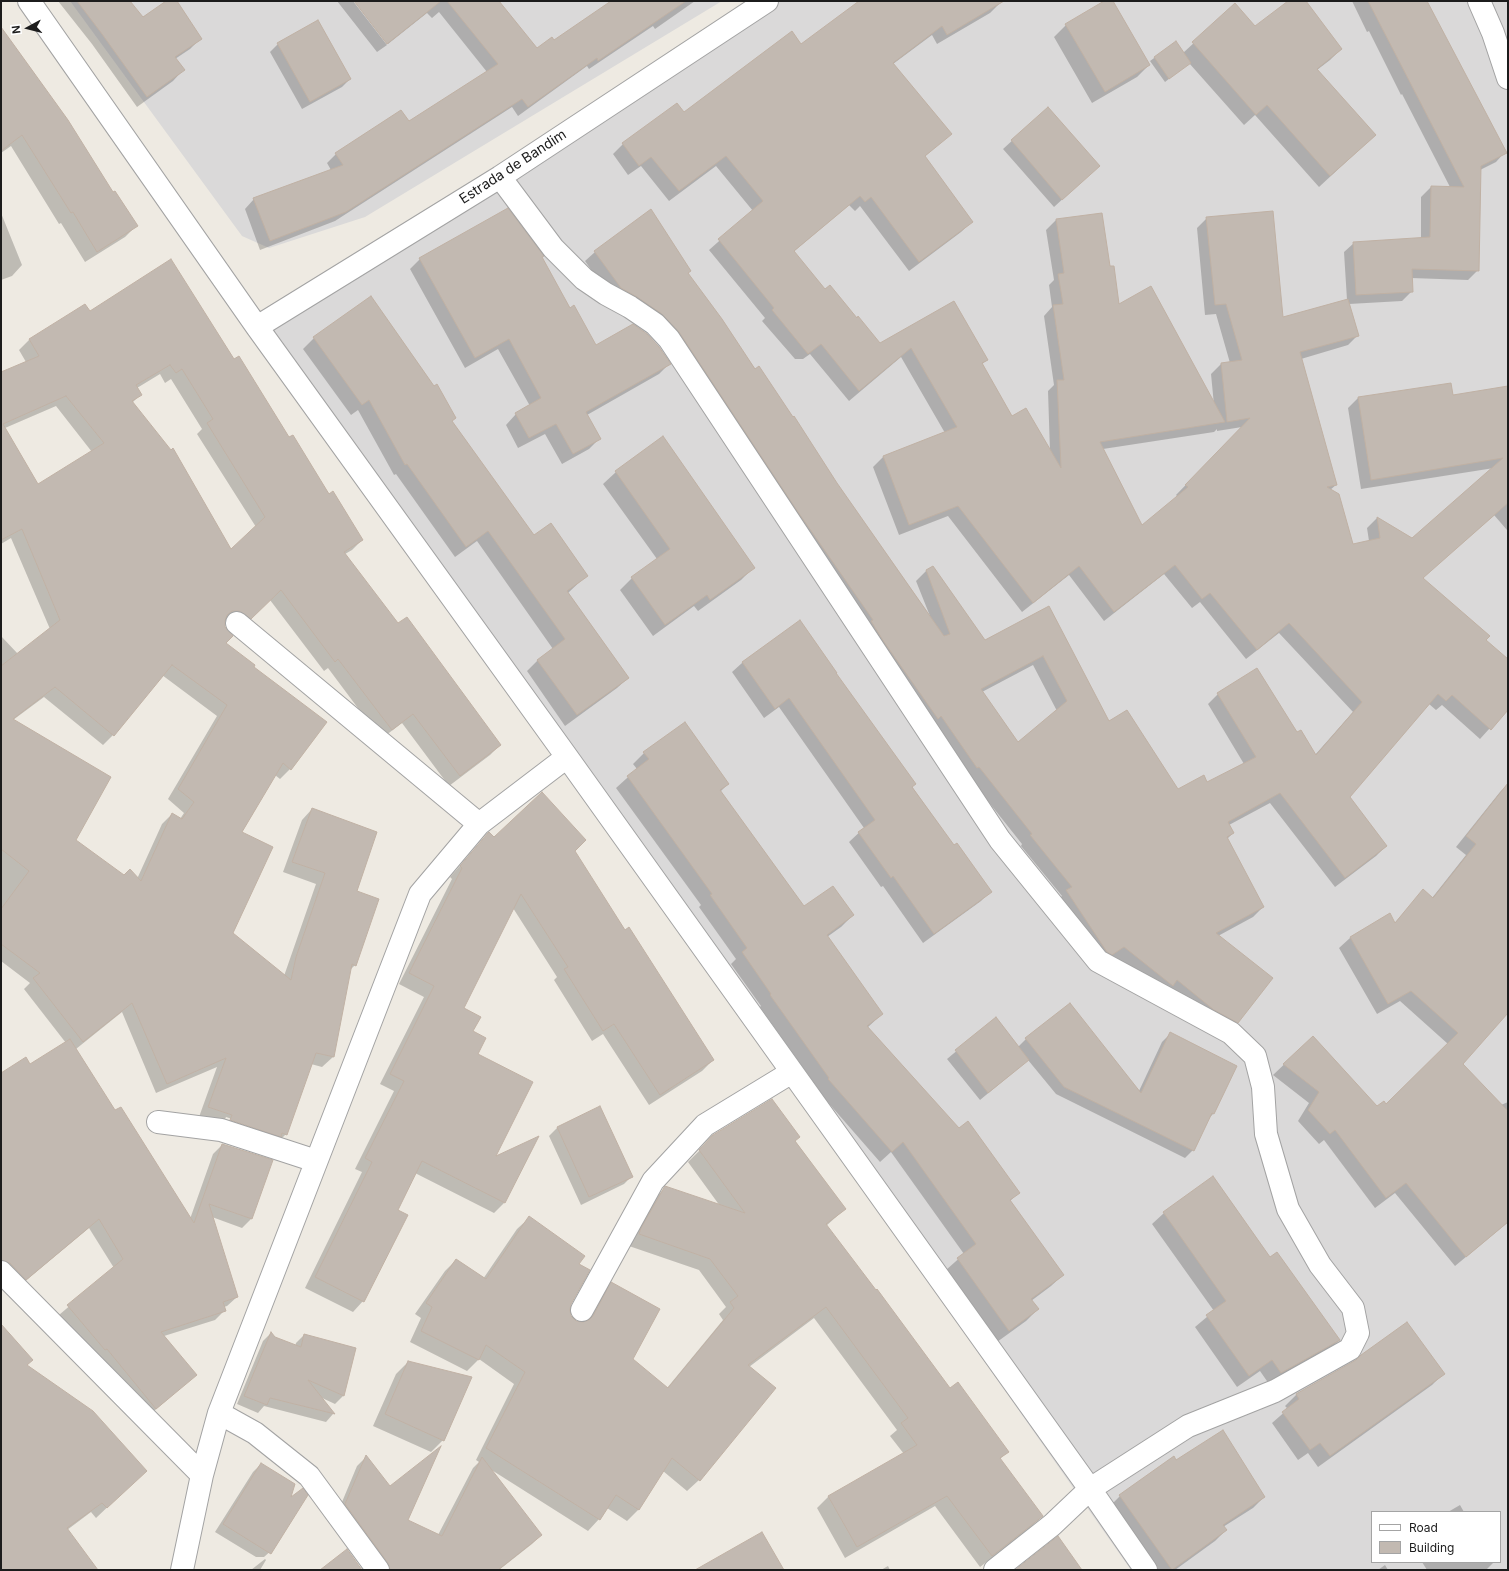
<!DOCTYPE html>
<html>
<head>
<meta charset="utf-8">
<style>
	body { margin:0 }
	#map { position:relative; width:1509px; height:1571px; overflow:hidden; background:#eeeae2; font-family:Inter,sans-serif }
	canvas { display:block }
	.frame { position:absolute; inset:0; border:2px solid #1c1c1c; pointer-events:none }
	.legend { position:absolute; left:1371px; top:1511px; width:130px; height:52px; box-sizing:border-box; background:#fff; border:1px solid #a4a4a4; margin:0; padding:5px 7px; list-style:none; font-size:12px; color:#1c1c1c }
	.legend li { display:flex; align-items:center; gap:8px; height:20px }
	.legend b { width:20px; border:1px solid #a4a4a4 }
	.north { position:absolute; left:8px; top:8px; width:40px; height:40px; -webkit-text-stroke:3px #fff; paint-order:stroke; rotate:263deg; font-size:11px; font-weight:700; line-height:16px; text-align:center; color:#1c1c1c }
	.north::after { content:''; display:block; margin:auto; width:14px; height:18px; background:#1c1c1c; clip-path:polygon(50% 0,100% 100%,50% 72%,0 100%) }
</style>
</head>
<body>
<div id="map">
<canvas width="1509" height="1571"></canvas>
<div class="frame"></div>
<ul class="legend">
<li><b style="height:5px;background:#fff"></b>Road</li>
<li><b style="height:11px;background:#c2b9b1"></b>Building</li>
</ul>
<div class="north">N</div>
</div>
<script>
const context = document.querySelector('canvas').getContext('2d');
context.lineJoin = 'round';
function fill(path, color) { context.fillStyle = color; context.fill(path, 'evenodd'); }
const poly = rows => new Path2D(rows.map(r => 'M' + r).join(''));
function stroke(path, color, width, dash) { context.strokeStyle = color; context.lineWidth = width; context.lineCap = dash ? 'butt' : 'round'; context.setLineDash(dash || []); context.stroke(path); }
function drawText(font, color, halo, rows, align = 'center') {
  context.font = font + ' Inter,sans-serif'; context.lineWidth = 4; context.setLineDash([]); context.textBaseline = 'middle'; context.strokeStyle = halo; context.fillStyle = color; for (const [text, x, y, turn = 0] of rows) {
    context.save(); context.translate(x, y); context.rotate((+turn || 0) * Math.PI / 180); context.textAlign = isNaN(turn) ? turn : align; if (halo) context.strokeText(text, 0, 0); context.fillText(text, 0, 0); context.restore();
  }
}
fill(poly([
	[70,1,722,1,365,217,269,248,242,236],
	[772,1,1508,1,1508,1570,1131,1570,257,327],
	[1372,1512,1500,1512,1500,1562,1372,1562]
]), '#dad9d9');
fill(poly([
	[58,1,129,1,142,18,168,1,175,1,200,39,190,49,175,59,183,70,173,81,137,107,92,44],
	[337,1,353,1,387,45,377,52],
	[355,1,498,1,536,50,554,42,615,1,695,1,655,29,653,26,589,69,587,66,518,116,512,107,335,221,260,250,245,209,254,199,331,170,327,163,336,154,409,123,487,72,439,12,432,18,427,13,388,44],
	[860,1,998,1,1000,3,990,13,937,44,932,35,893,64,950,134,924,157,971,222,961,232,909,271,860,206,855,211,849,205,793,252,825,291,856,319,880,345,954,302,987,360,981,365,1012,417,1050,452,1048,391,1054,385,1044,316,1052,307,1049,285,1054,280,1046,230,1056,220,1101,214,1109,267,1119,305,1214,405,1211,374,1221,364,1230,363,1216,314,1205,315,1197,228,1207,218,1282,318,1347,300,1344,252,1354,243,1421,239,1421,197,1431,187,1450,187,1402,94,1401,95,1369,31,1367,32,1352,1,1419,1,1505,152,1496,162,1480,170,1478,270,1468,280,1411,278,1412,291,1402,301,1349,304,1358,335,1348,345,1301,359,1336,485,1330,490,1352,545,1369,541,1367,528,1377,518,1412,539,1494,468,1361,489,1348,408,1358,398,1450,384,1452,397,1508,387,1508,529,1507,530,1494,515,1422,578,1484,640,1508,661,1508,708,1480,739,1442,705,1436,710,1429,704,1349,797,1386,846,1376,856,1335,887,1270,803,1229,825,1233,833,1227,839,1263,907,1253,917,1218,936,1237,1022,1227,1032,1162,995,1113,956,1102,964,1057,901,1062,896,1021,846,1022,844,968,776,670,342,611,298,585,261,595,252,687,273,930,616,916,581,926,571,933,567,984,641,1049,607,1109,723,1177,790,1207,783,1244,764,1208,704,1218,694,1297,733,1315,755,1353,712,1279,633,1246,659,1200,602,1192,608,1164,574,1104,621,1069,575,1022,612,948,516,899,535,873,467,883,457,945,433,901,357,849,401,810,354,803,359,795,359,762,321,765,318,709,250,753,211,716,166,669,201,641,166,628,175,613,154,623,144,684,113,801,45],
	[1242,427,1176,495,1178,497,1142,526,1103,449,1214,432,1217,429,1217,431],
	[1033,665,1057,711,1018,744,982,692],
	[1106,1,1112,1,1149,65,1137,77,1092,103,1054,37,1066,25],
	[1290,1,1305,1,1341,49,1330,60,1317,70,1375,135,1319,187,1255,115,1244,125,1189,63,1165,82,1150,61,1176,42,1183,53,1235,5,1255,27],
	[1,29,136,226,125,237,85,262,61,223,59,224,11,146,1,153],
	[278,44,350,79,342,87,302,109,270,52],
	[1048,108,1090,174,1054,207,1003,149],
	[1,213,22,265,12,276,1,280],
	[541,257,570,309,596,346,669,364,659,374,587,415,600,438,589,449,562,464,545,434,518,448,506,425,516,414,530,406,498,349,465,368,410,269,420,259],
	[85,305,90,313,234,361,362,540,352,550,345,554,398,625,500,745,490,755,449,786,402,723,381,739,328,668,324,671,270,600,240,628,228,620,224,621,224,643,252,667,290,769,280,779,275,775,241,833,232,933,284,976,316,884,283,872,302,820,312,809,355,891,355,965,350,970,333,1057,322,1067,311,1064,286,1134,275,1145,199,1117,217,1067,156,1093,122,1012,76,1049,114,1112,190,1219,213,1154,222,1145,272,1161,251,1219,242,1228,212,1217,237,1297,227,1306,224,1307,225,1310,215,1320,164,1336,196,1375,147,1417,59,1315,114,1268,89,1228,17,1288,1,1273,1,1075,30,1065,66,1043,24,989,30,983,1,961,1,636,18,654,50,629,11,538,1,544,1,373,26,362,19,350,29,340],
	[160,374,165,383,171,379,202,429,197,434,256,527,231,551,132,403,141,394,137,388],
	[56,406,92,452,37,485,5,428],
	[162,675,217,716,168,799,184,813,180,819,172,814,162,824,137,879,124,877,74,840,13,720,44,697,103,745,113,735],
	[226,1117,280,1135,280,1137,225,1119],
	[314,338,451,422,534,537,587,575,568,593,628,678,617,688,565,726,527,671,538,660,553,649,477,541,455,557,396,474,394,475,358,410,351,415,303,349],
	[616,472,753,568,741,580,698,611,694,606,653,636,620,590,632,578,657,559,603,484],
	[799,622,912,787,954,846,990,891,981,901,923,943,883,886,881,887,849,842,864,828,779,707,764,718,732,672,742,663],
	[644,753,728,784,720,792,804,908,853,915,841,927,827,937,882,1014,867,1028,959,1130,1018,1193,1010,1201,1063,1275,1051,1286,1031,1301,1038,1309,1026,1321,997,1342,946,1270,964,1254,891,1152,880,1162,818,1091,819,1090,760,1007,761,1006,731,964,736,959,699,907,701,905,616,788,637,769,633,764],
	[1508,784,1508,1012,1461,1064,1501,1105,1508,1102,1508,1224,1507,1223,1455,1266,1395,1193,1375,1208,1324,1140,1319,1144,1298,1121,1309,1103,1273,1075,1313,1037,1377,1107,1386,1105,1448,1044,1400,1001,1377,1014,1339,948,1350,938,1389,915,1394,924,1423,891,1432,898,1466,855,1456,847,1500,792],
	[488,834,494,839,574,851,624,931,713,1060,702,1071,649,1105,603,1034,592,1041,554,980,557,977,513,908,463,1009,477,1055,494,1158,504,1203,494,1213,415,1173,396,1210,363,1301,353,1312,305,1288,362,1172,355,1169,394,1091,380,1084,424,997,399,984,452,879,450,877],
	[996,1018,1018,1047,1026,1039,1139,1091,1162,1042,1170,1034,1213,1114,1208,1119,1193,1150,1185,1158,1056,1094,1028,1060,980,1100,947,1059],
	[600,1108,632,1176,624,1184,581,1205,549,1136,557,1128],
	[795,1141,845,1209,826,1226,950,1389,1008,1451,1000,1459,1042,1516,1030,1528,980,1567,935,1506,845,1558,817,1508,828,1497,904,1454,890,1436,897,1430,814,1318,749,1367,699,1480,687,1491,663,1471,639,1509,627,1521,607,1508,599,1519,588,1531,490,1469,541,1535,532,1544,499,1570,377,1570,337,1514,357,1466,366,1457,407,1521,438,1535,473,1468,479,1462,476,1460,514,1384,479,1359,467,1371,410,1342,421,1318,415,1314,445,1271,456,1260,483,1279,517,1229,529,1218,577,1265,569,1310,570,1317,575,1322,585,1323,600,1295,612,1284,632,1359,667,1388,723,1320,719,1314,726,1307,699,1270,629,1246,654,1199,666,1187,720,1206,688,1162,702,1148],
	[1212,1178,1270,1258,1339,1340,1327,1352,1269,1384,1260,1371,1237,1387,1195,1327,1214,1311,1152,1224,1164,1213],
	[1,1325,26,1365,135,1481,96,1518,91,1512,67,1530,96,1570,1,1570],
	[271,1333,275,1339,295,1347,296,1343,304,1335,355,1348,343,1396,335,1404,320,1397,333,1414,326,1422,264,1406,258,1413,237,1404,263,1341],
	[1356,1361,1443,1374,1432,1385,1318,1467,1308,1453,1298,1460,1272,1423,1288,1409,1285,1406,1296,1395],
	[408,1362,443,1440,431,1452,373,1426,396,1374],
	[1173,1457,1176,1461,1264,1497,1253,1508,1223,1527,1226,1530,1215,1541,1175,1570,1154,1570,1109,1507,1120,1496],
	[261,1464,289,1500,273,1549,264,1557,256,1557,215,1532,253,1472],
	[1460,1505,1464,1512,1448,1512],
	[265,1559,266,1560,260,1570,251,1570],
	[1422,1562,1494,1562,1486,1570,1427,1570],
	[1385,1565,1388,1570,1378,1570],
	[888,1566,890,1570,881,1570]
]), '#0003');
const building = poly([
	[77,1,130,1,143,17,166,1,177,1,202,39,175,57,185,70,147,97,102,34,77,1],
	[354,1,441,1,387,44,354,1],
	[447,1,499,1,537,48,552,37,554,40,611,1,686,1,598,61,597,58,528,107,522,99,346,212,270,241,253,198,343,165,335,153,401,110,409,121,498,64,447,1],
	[859,1,1004,1,947,35,942,26,893,63,952,134,925,156,973,222,919,262,871,197,865,202,860,196,794,251,825,289,830,285,857,318,858,316,880,343,954,301,988,360,982,363,1012,416,1026,408,1061,468,1057,380,1064,380,1053,305,1063,304,1058,274,1064,273,1056,219,1102,213,1110,266,1114,266,1119,304,1151,286,1225,422,1100,442,1142,525,1188,487,1185,485,1250,418,1227,422,1221,363,1242,360,1226,304,1215,305,1206,217,1273,211,1283,317,1348,299,1359,336,1300,352,1337,485,1327,487,1339,494,1353,544,1380,538,1377,517,1412,538,1503,458,1371,480,1358,397,1451,383,1453,395,1508,386,1508,503,1423,578,1490,636,1486,640,1508,659,1508,710,1491,730,1452,695,1446,701,1438,694,1350,797,1387,846,1345,878,1280,793,1228,822,1234,833,1227,837,1264,907,1216,933,1273,978,1238,1023,1214,1010,1177,980,1173,986,1124,947,1112,955,1107,952,1066,890,1072,887,1030,835,1032,834,979,767,977,768,941,716,938,719,884,642,871,621,873,620,798,512,679,332,662,314,637,297,621,288,594,251,651,209,691,271,688,273,722,319,755,369,759,366,793,417,794,416,837,483,944,636,950,634,926,570,933,566,985,640,1049,606,1109,721,1127,710,1178,789,1204,775,1207,782,1256,757,1217,693,1257,668,1297,732,1301,730,1316,755,1362,702,1289,623,1257,650,1210,593,1202,599,1175,565,1114,612,1079,566,1033,603,958,506,909,525,883,456,957,427,911,348,859,391,821,344,808,354,772,310,774,308,718,239,763,201,726,156,679,191,651,157,639,166,622,143,677,103,684,112,792,31,801,44,859,1],
	[1043,656,1067,701,1018,742,981,689,1043,656],
	[1104,1,1113,1,1150,65,1105,92,1065,24,1104,1],
	[1288,1,1306,1,1342,49,1317,69,1376,135,1330,176,1267,105,1256,115,1192,42,1235,3,1255,26,1288,1],
	[1368,1,1427,1,1507,153,1481,166,1479,271,1412,269,1413,292,1356,295,1353,242,1430,237,1431,186,1464,187,1368,1],
	[318,20,351,79,310,102,277,43,318,20],
	[1,27,68,120,113,192,115,191,138,226,97,252,73,212,71,213,22,135,1,151,1,27],
	[1176,41,1191,63,1169,79,1154,57,1176,41],
	[1048,107,1100,166,1062,200,1011,140,1048,107],
	[508,208,544,256,542,257,570,308,574,305,596,345,633,324,647,334,659,347,671,364,586,412,601,439,573,454,556,424,529,438,515,413,541,398,509,339,475,358,419,258,508,208],
	[171,259,234,359,239,356,289,437,293,435,329,494,333,491,363,540,344,552,398,623,407,617,501,745,460,776,413,714,392,730,338,659,335,662,281,590,251,619,239,611,232,611,227,615,225,621,225,627,233,636,226,643,255,665,254,667,327,722,291,770,283,763,242,832,273,847,233,933,291,980,296,957,325,873,292,862,312,808,377,832,357,891,379,899,356,966,352,964,334,1057,316,1053,287,1135,282,1133,281,1137,230,1120,232,1115,208,1107,226,1058,167,1084,132,1003,83,1042,33,978,40,973,1,944,1,909,29,871,1,849,1,666,60,620,22,529,1,540,1,372,39,356,29,339,85,304,90,311,171,259],
	[170,365,176,373,182,369,213,419,207,423,265,517,231,549,173,448,171,450,132,401,142,395,136,385,170,365],
	[66,396,104,443,38,484,3,424,66,396],
	[172,665,227,705,178,789,194,802,182,819,172,813,141,881,130,869,124,875,76,840,111,777,13,719,55,687,114,736,172,665],
	[371,296,434,386,437,384,456,418,452,421,534,535,551,523,588,576,567,591,629,678,577,715,537,660,565,639,488,531,466,547,407,464,405,465,369,400,362,405,313,337,371,296],
	[663,436,755,568,710,600,707,595,665,625,631,577,670,549,615,471,663,436],
	[800,620,837,673,836,673,916,784,912,787,954,845,957,843,992,892,934,934,893,876,891,878,858,832,875,820,789,698,775,709,742,662,800,620],
	[685,722,729,784,720,790,804,906,833,886,854,915,827,935,883,1014,867,1026,959,1128,968,1121,1020,1193,1010,1200,1064,1275,1031,1299,1039,1309,1009,1331,957,1258,976,1244,903,1142,892,1152,828,1079,829,1078,770,995,771,994,742,952,747,948,710,895,712,894,627,776,649,759,643,752,685,722],
	[1508,783,1508,1013,1463,1064,1508,1111,1508,1222,1466,1257,1406,1183,1386,1198,1335,1130,1330,1134,1308,1110,1319,1092,1283,1064,1313,1036,1377,1106,1384,1101,1386,1104,1458,1033,1411,991,1388,1004,1350,937,1390,913,1395,923,1423,889,1433,898,1476,844,1466,836,1508,783],
	[542,792,586,840,575,851,625,930,629,927,714,1060,660,1095,614,1024,603,1031,564,969,568,967,521,894,464,1008,481,1017,473,1031,486,1038,478,1054,533,1082,496,1156,539,1136,505,1203,422,1161,398,1210,408,1215,364,1302,315,1277,372,1162,365,1158,404,1081,390,1074,434,986,409,973,462,868,460,866,488,833,489,832,494,837,542,792],
	[1070,1003,1141,1093,1170,1032,1237,1066,1214,1114,1212,1113,1194,1151,1064,1087,1025,1038,1070,1003],
	[996,1017,1029,1060,988,1093,955,1050,996,1017],
	[70,1039,115,1110,121,1107,194,1223,222,1144,273,1160,252,1219,209,1204,238,1297,223,1302,226,1311,161,1332,197,1375,156,1409,107,1349,105,1350,67,1305,123,1259,99,1219,26,1280,10,1263,1,1260,1,1073,26,1057,30,1064,70,1039],
	[772,1099,800,1137,795,1141,846,1209,826,1224,876,1290,877,1289,950,1388,958,1382,1009,1452,1000,1458,1043,1516,992,1556,947,1496,857,1547,828,1496,917,1445,901,1423,908,1418,826,1307,748,1365,776,1388,700,1481,672,1458,639,1510,616,1495,600,1520,486,1448,525,1372,486,1345,479,1360,421,1331,432,1307,426,1303,456,1259,486,1279,529,1216,585,1256,579,1264,590,1270,571,1304,570,1310,571,1316,576,1321,583,1322,589,1320,593,1316,611,1282,660,1309,633,1359,668,1388,734,1308,730,1302,738,1296,710,1259,639,1234,641,1228,665,1186,745,1213,699,1150,713,1135,772,1099],
	[600,1106,633,1177,589,1197,557,1127,600,1106],
	[1213,1176,1270,1257,1277,1252,1340,1340,1281,1373,1272,1360,1249,1376,1206,1315,1226,1301,1163,1212,1213,1176],
	[1407,1322,1445,1374,1330,1456,1320,1443,1310,1450,1282,1412,1299,1399,1296,1394,1356,1360,1361,1355,1407,1322],
	[1,1324,33,1360,27,1365,93,1411,147,1471,107,1508,102,1503,67,1528,98,1570,1,1570,1,1324],
	[271,1332,275,1337,301,1347,304,1334,356,1348,344,1396,308,1380,335,1414,270,1398,267,1405,244,1396,271,1332],
	[408,1361,472,1377,444,1441,385,1414,408,1361],
	[1223,1430,1265,1497,1223,1525,1227,1530,1172,1570,1119,1495,1174,1456,1176,1460,1223,1430],
	[441,1446,408,1520,442,1536,482,1457,542,1535,498,1570,390,1570,388,1563,345,1504,366,1455,390,1486,441,1446],
	[261,1463,295,1484,291,1497,303,1488,308,1495,271,1554,223,1524,261,1463],
	[762,1532,784,1570,695,1570,762,1532],
	[1058,1536,1082,1570,1015,1570,1058,1536],
	[347,1549,362,1570,320,1570,347,1549]
]);
fill(building, '#c2b9b1');
stroke(building, '#c0b1a4', 1);
const minor = poly([
	[29,1,257,327,567,757,1090,1489,1146,1570],
	[1479,1,1493,33,1508,78],
	[500,177,553,248,584,279,606,294,630,307,655,324,669,339,1000,840,1098,961,1231,1033,1255,1056,1263,1087,1266,1134,1288,1209,1320,1265,1353,1308,1358,1333,1350,1349,1275,1391,1188,1426,1090,1489,1052,1525,995,1570],
	[257,327,500,177,767,1],
	[237,623,479,824],
	[158,1122,221,1130,316,1161],
	[1,1272,202,1475],
	[582,1310,653,1181,705,1125,792,1072],
	[219,1413,255,1433,309,1476,378,1570],
	[182,1570,202,1475,219,1413,420,894,479,824,567,757]
]);
stroke(minor, '#a3a3a3', 24);
stroke(minor, '#fff', 22);
drawText('14px', '#1c1c1c', '#fff', [
	["Estrada de Bandim",513,167,-33]
]);
</script>
</body>
</html>
